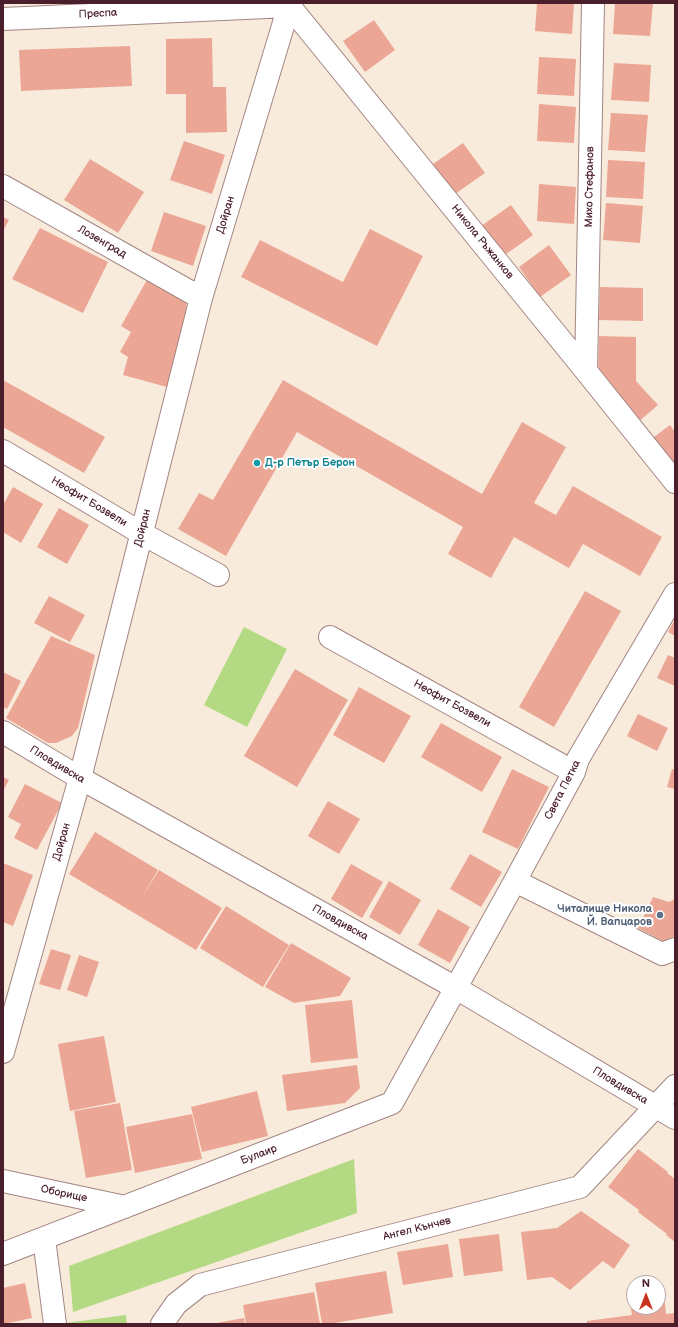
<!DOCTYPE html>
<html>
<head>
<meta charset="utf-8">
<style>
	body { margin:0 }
	#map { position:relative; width:678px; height:1327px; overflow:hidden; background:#f9ebdb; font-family:"Balsamiq Sans",sans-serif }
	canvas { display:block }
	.frame { position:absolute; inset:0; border:4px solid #4a1f2b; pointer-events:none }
	.north { position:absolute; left:626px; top:1275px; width:40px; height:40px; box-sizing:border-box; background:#fff; border:1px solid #b7a5aa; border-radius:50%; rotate:0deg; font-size:11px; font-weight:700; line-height:16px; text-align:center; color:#4a1f2b }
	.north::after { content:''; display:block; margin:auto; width:14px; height:18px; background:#c8321e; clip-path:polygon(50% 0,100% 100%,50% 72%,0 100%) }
</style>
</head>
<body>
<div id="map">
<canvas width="678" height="1327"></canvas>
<div class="frame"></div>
<div class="north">N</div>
</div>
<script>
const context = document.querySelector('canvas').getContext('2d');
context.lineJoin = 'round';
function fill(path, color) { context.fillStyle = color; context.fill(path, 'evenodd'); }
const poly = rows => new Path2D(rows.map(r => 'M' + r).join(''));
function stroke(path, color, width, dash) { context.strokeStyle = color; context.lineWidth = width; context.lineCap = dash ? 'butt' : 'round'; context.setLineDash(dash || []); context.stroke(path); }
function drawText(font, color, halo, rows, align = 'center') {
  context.font = font + ' "Balsamiq Sans",sans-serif'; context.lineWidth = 4; context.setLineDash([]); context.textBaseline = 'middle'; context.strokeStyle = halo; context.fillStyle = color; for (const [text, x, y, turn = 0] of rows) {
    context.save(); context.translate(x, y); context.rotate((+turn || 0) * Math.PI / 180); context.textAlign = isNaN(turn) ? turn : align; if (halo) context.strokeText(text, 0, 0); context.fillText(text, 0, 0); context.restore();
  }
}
fill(poly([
	[244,627,287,649,247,727,204,705],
	[354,1159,357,1213,73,1312,69,1266],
	[126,1315,127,1324,58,1324]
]), '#b3da83');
fill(poly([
	[537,3,574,3,572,34,535,31],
	[615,3,653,3,650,36,613,34],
	[374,20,395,50,365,72,343,41],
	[212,38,213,87,226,87,227,132,186,133,186,94,166,94,166,39],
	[130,46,132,86,21,91,19,50],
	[539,57,576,59,574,96,537,94],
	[614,63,651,65,649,102,611,100],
	[539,104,576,107,574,143,537,141],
	[611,113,648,115,645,152,608,150],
	[184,141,225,155,212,194,170,180],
	[463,143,485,173,455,194,433,164],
	[90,159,144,192,118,233,64,200],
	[608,160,645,162,643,199,606,197],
	[539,184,576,187,574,224,537,221],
	[606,203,643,206,640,243,603,240],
	[511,205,533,235,502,257,481,226],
	[164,212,206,226,193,266,151,251],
	[3,217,9,220,3,231],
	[40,228,108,262,83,313,12,279],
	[370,229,423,256,377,346,241,277,260,240,343,282],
	[549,245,571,275,540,297,519,267],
	[148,278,186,300,187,317,167,387,123,375,128,357,120,352,131,332,121,326],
	[600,287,643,288,643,321,599,320],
	[599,336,636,337,636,381,658,405,637,423,598,380],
	[3,380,105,437,84,473,3,427],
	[283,380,482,494,522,422,566,447,534,503,556,515,573,486,662,537,640,576,583,544,569,568,514,537,491,578,448,554,463,527,297,432,226,556,178,529,199,493,213,500],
	[670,425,675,432,675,462,669,466,650,440],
	[13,487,43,504,21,543,3,532,3,505],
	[59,508,89,525,67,564,37,547],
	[585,591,621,611,554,727,519,707],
	[49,596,85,615,70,642,34,623],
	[675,619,675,636,668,632],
	[51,636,95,655,78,728,72,736,56,743,48,743,6,718],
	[668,655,675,658,675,686,657,678],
	[295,669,348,700,297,787,244,756],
	[3,672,21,681,7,709,3,707],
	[359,687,411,716,384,763,333,735],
	[638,714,668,728,657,751,627,736],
	[441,723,502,757,482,792,421,757],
	[512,769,549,787,518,849,482,832],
	[672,769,675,770,675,789,667,787],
	[3,777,9,780,3,791],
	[25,784,62,803,37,850,14,838,21,824,8,817],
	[328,801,360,819,339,854,308,836],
	[95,832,158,870,141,899,159,870,222,908,196,950,69,874],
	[470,854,502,872,481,907,450,889],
	[3,863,33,875,13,926,3,922],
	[351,864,383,882,362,918,331,899],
	[389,881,421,900,400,935,369,917],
	[653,897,669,902,675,899,675,936,663,941,638,928],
	[226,906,289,945,263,987,200,948],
	[438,909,470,927,450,963,418,945],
	[291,943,351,978,340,996,294,1003,265,987],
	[51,949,71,955,60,990,39,984],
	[79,955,99,962,87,997,67,990],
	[352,1000,358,1058,311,1063,305,1005],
	[104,1036,116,1102,70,1111,58,1044],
	[357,1065,360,1088,345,1103,287,1111,282,1075],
	[257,1091,268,1136,202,1152,191,1107],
	[120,1103,132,1170,86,1178,74,1111],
	[192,1114,202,1159,135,1173,126,1127],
	[638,1149,668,1172,667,1173,675,1179,675,1242,666,1235,667,1234,638,1212,639,1210,608,1187],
	[581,1211,630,1245,614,1269,603,1261,570,1290,552,1277,527,1280,521,1232,557,1228],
	[499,1234,503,1271,464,1276,459,1239],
	[448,1244,453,1277,403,1285,397,1252],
	[386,1271,393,1313,329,1324,322,1324,315,1283],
	[25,1283,32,1318,3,1324,3,1288],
	[314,1292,320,1324,246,1324,243,1305],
	[664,1294,666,1314,675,1313,675,1324,587,1324,587,1321,632,1315,629,1298,634,1298,634,1307,658,1307,658,1295],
	[244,1318,245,1324,216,1324,216,1323]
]), '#eba695');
const minor = poly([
	[287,3,586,371,675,482],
	[3,19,289,6,201,298,80,778,3,1052],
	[3,186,201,298],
	[586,371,593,3],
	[3,451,141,533,218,575],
	[330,637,574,772],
	[3,732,80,778,456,988,675,1118],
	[515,881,662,954,675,949],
	[3,1181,125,1207],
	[44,1239,55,1324],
	[3,1254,392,1103,515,881,574,772,578,759,675,594],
	[162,1324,176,1304,200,1285,580,1187,675,1086]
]);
stroke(minor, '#a28583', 24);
stroke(minor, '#fff', 22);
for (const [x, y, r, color] of [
	[257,463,4,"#0f9aa8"],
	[660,915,4,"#5c6f8a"]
]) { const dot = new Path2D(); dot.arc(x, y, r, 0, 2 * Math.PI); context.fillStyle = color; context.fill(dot); stroke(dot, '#fff', 1.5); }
drawText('11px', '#4a1f2b', '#fff', [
	["Преспа",98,14,-3],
	["Михо Стефанов",590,187,-89],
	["Дойран",226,215,-73],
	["Лозенград",102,242,30],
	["Никола Ръжанков",482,242,51],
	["Неофит Бозвели",89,502,31],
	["Дойран",143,528,-76],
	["Неофит Бозвели",452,704,29],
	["Пловдивска",57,765,31],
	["Света Петка",563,790,-63],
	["Дойран",62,842,-74],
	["Пловдивска",340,923,29],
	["Пловдивска",620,1086,31],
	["Булаир",259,1155,-21],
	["Оборище",64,1194,12],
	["Ангел Кънчев",417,1229,-14]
]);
drawText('bold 11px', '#0d838f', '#fff', [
	["Д-р Петър Берон",265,463]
], 'left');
drawText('bold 11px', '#4e5e75', '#fff', [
	["Читалище Никола",652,909],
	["Й. Вапцаров",652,922]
], 'right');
</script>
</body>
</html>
